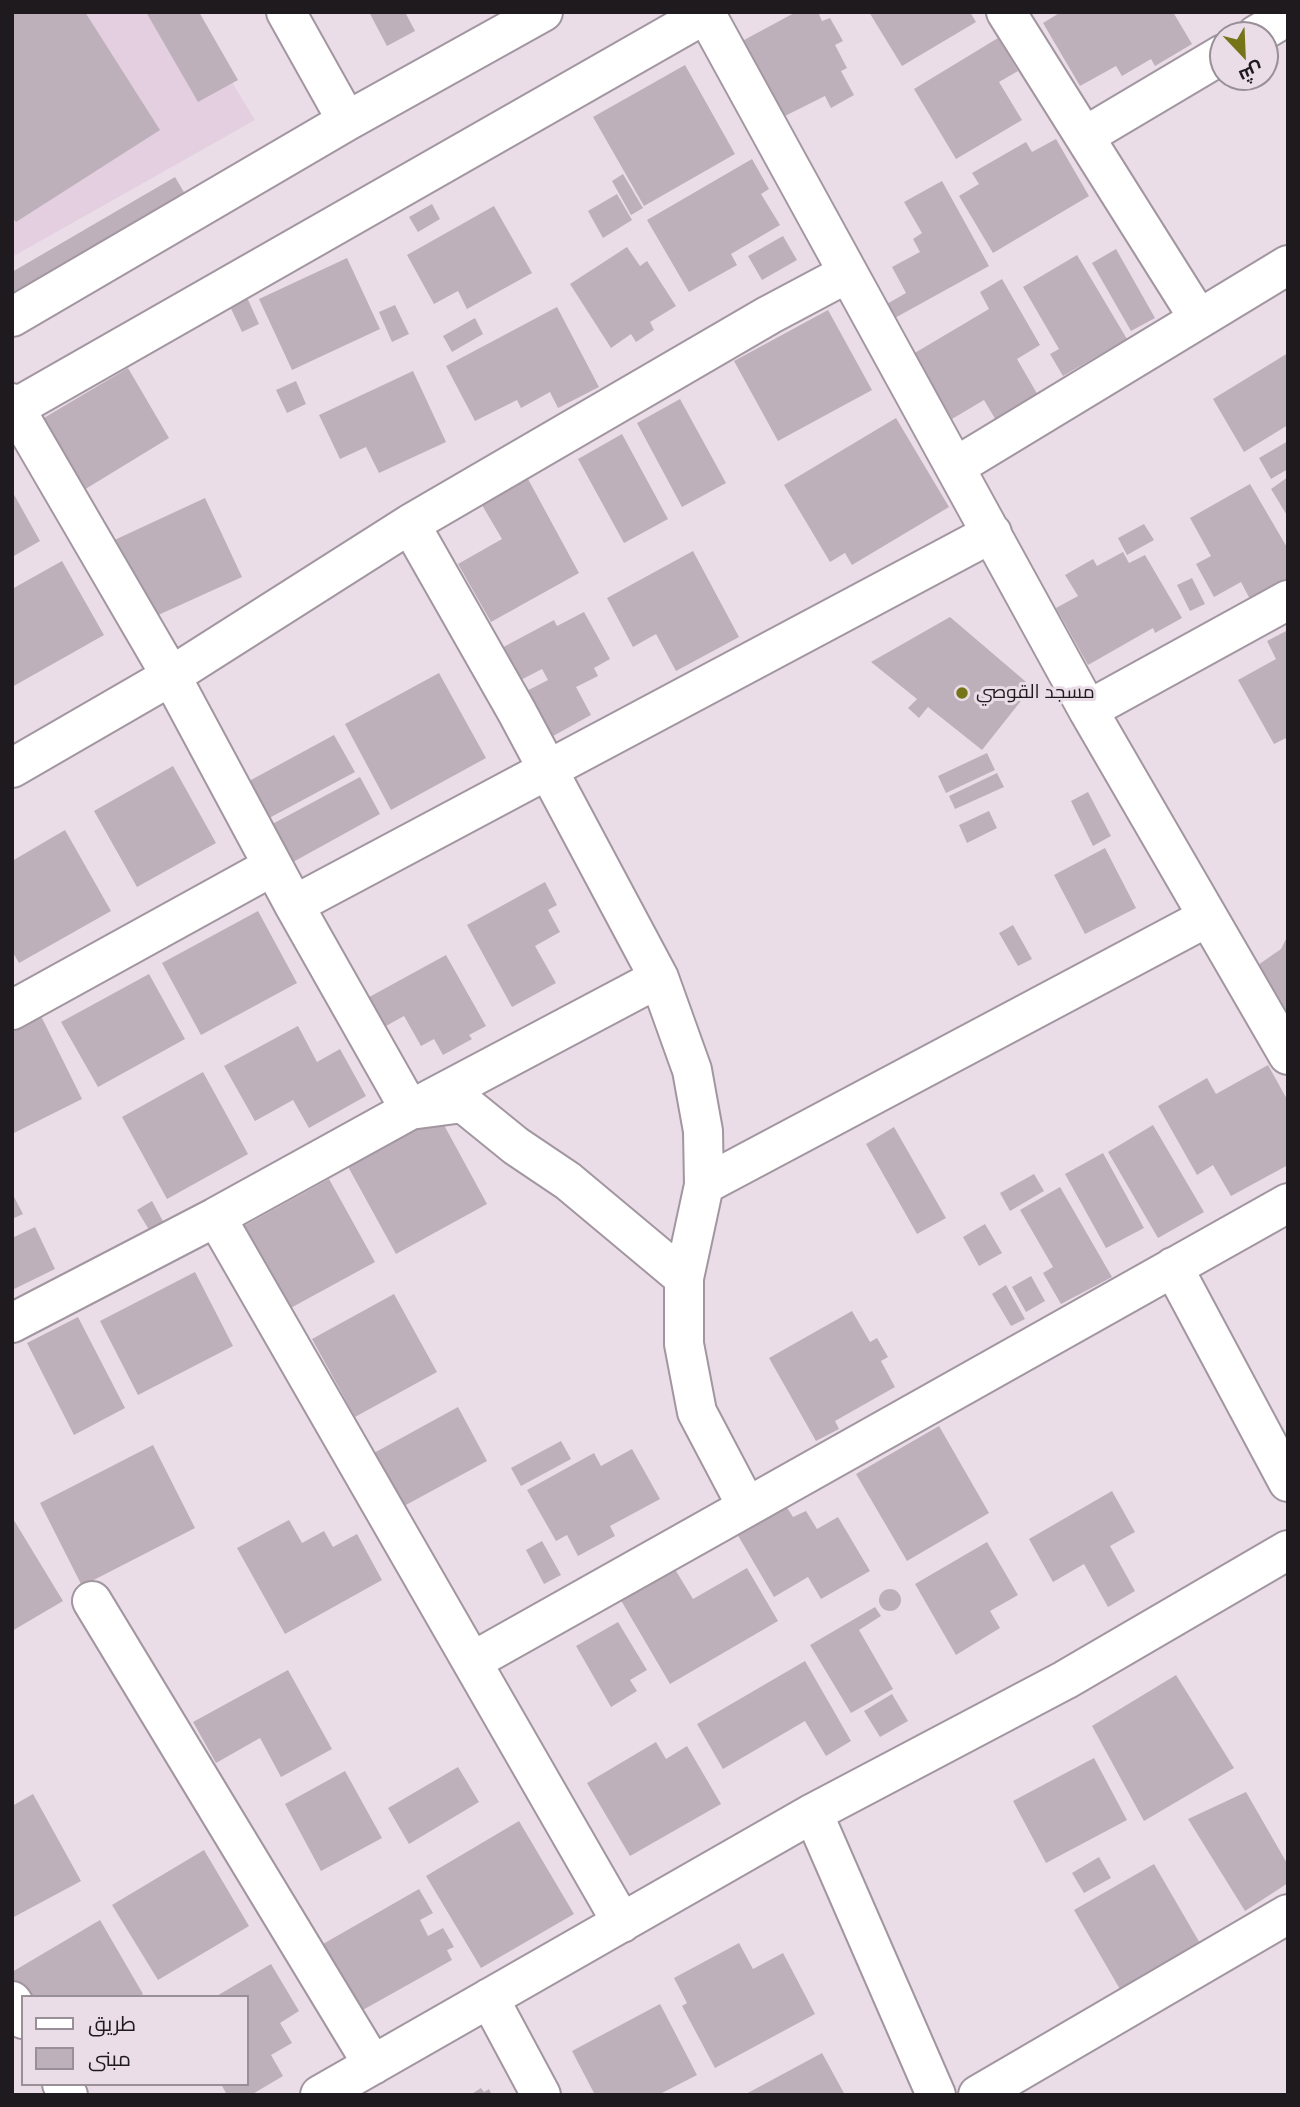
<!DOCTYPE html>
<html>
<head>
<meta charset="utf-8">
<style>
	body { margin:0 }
	#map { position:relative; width:1300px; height:2107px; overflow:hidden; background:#eadde8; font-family:"Noto Sans",Cairo,sans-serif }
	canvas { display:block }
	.frame { position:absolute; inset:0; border:14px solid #1e1a1e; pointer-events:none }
	.legend { position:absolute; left:21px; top:1995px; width:228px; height:91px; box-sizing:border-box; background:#eadde8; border:2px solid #988f97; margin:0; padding:9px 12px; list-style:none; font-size:21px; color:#1e1a1e }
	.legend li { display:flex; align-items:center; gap:14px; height:35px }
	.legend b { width:35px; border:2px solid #988f97 }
	.north { position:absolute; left:1209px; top:21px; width:70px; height:70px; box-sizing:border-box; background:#eadde8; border:2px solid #988f97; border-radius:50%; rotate:157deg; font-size:19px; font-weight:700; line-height:28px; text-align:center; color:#1e1a1e }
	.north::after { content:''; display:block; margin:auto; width:24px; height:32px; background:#757419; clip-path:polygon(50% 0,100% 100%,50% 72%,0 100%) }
</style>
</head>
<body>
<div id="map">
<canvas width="1300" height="2107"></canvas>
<div class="frame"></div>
<ul class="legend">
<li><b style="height:9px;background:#fff"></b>طريق</li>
<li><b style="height:19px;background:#bdb0bb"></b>مبنى</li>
</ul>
<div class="north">ش</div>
</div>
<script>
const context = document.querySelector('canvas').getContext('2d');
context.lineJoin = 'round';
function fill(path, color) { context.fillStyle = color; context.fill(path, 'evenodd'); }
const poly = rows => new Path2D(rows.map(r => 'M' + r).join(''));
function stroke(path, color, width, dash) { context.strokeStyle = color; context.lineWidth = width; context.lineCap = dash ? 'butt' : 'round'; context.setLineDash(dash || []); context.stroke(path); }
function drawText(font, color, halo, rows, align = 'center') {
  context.font = font + ' "Noto Sans",Cairo,sans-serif'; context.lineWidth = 6; context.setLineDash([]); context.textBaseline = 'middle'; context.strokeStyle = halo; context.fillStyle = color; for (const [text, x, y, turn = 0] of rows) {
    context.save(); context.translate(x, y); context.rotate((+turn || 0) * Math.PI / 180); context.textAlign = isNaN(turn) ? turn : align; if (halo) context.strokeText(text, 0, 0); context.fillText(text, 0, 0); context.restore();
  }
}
fill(poly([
	[12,12,189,12,255,120,12,257]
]), '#e3cfe0');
fill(poly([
	[12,12,85,12,160,130,16,222,12,217],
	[146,12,199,12,238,80,198,102],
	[369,12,405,12,415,31,387,46],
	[796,12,818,12,822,21,830,18,843,41,835,45,847,68,841,71,854,95,831,108,825,96,781,118,733,46],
	[869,12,970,12,976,22,902,66],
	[1061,12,1173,12,1192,44,1155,66,1151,59,1122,76,1116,66,1080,86,1043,23],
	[998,38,1018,71,999,82,1022,120,956,159,914,89],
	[685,65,735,154,644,206,593,117],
	[1056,139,1089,196,993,253,959,196,979,184,972,173,1026,142,1032,152],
	[752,159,769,189,761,194,780,225,731,254,737,265,689,292,647,220],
	[623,174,643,208,631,215,612,181],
	[175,177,191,204,12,308,12,272],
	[942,181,989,266,893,319,885,305,906,293,892,267,920,252,913,239,922,233,904,202],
	[617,194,632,220,603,238,588,211],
	[432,204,440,219,418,232,409,217],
	[494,206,532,273,467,309,458,291,434,304,407,255],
	[783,236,797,260,762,280,748,256],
	[627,247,640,266,647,261,676,306,650,322,654,330,636,342,631,334,611,348,570,284],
	[1116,249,1155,318,1131,331,1092,263],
	[1077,255,1127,339,1063,376,1050,354,1059,349,1023,287],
	[347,258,380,329,292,370,259,299],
	[1002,279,1040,345,1017,359,1039,397,997,422,984,400,952,419,913,354,989,309,980,292],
	[245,293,259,324,242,332,227,300],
	[395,305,409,334,392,342,379,312],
	[557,307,599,387,558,408,550,392,521,408,517,400,475,421,446,366],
	[828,310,872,390,778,441,734,361],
	[475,318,483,334,452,352,443,336],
	[1288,353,1288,425,1244,452,1213,399],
	[128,368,169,438,74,496,32,425],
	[413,371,446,442,379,473,366,447,340,459,319,415],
	[296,381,306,404,287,413,276,390],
	[680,399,726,483,682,507,637,423],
	[896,418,949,507,852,565,845,553,830,562,784,485],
	[622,434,668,519,624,543,578,459],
	[1288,441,1288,469,1271,479,1259,458],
	[1288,477,1288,517,1271,489],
	[528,479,579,573,491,622,458,564,502,539,482,505],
	[1250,484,1288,549,1288,582,1252,603,1241,582,1214,597,1196,564,1211,556,1190,518],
	[12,491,40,541,12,557],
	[205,498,242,577,145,621,108,543],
	[1144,524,1154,540,1127,555,1118,538],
	[693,551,739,637,676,671,656,634,633,647,607,598],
	[1123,552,1129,563,1145,555,1182,618,1155,633,1153,628,1088,665,1056,608,1078,596,1065,575,1093,559,1097,566],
	[62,561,104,635,12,687,12,589],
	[1192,578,1205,604,1190,611,1177,585],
	[584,612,610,659,594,668,598,676,576,687,591,715,544,741,519,695,548,680,542,669,513,684,496,651,554,620,557,626],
	[950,617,1032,687,982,750,928,707,919,718,908,708,917,699,871,662],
	[1288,630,1288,737,1274,744,1238,680,1276,659,1267,641],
	[439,673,486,758,391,810,345,724],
	[334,735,355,772,258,824,238,787],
	[987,753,995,770,946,793,938,776],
	[173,766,216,843,137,887,94,811],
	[997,773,1004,787,955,809,949,796],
	[360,777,380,814,284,867,263,829],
	[1088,792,1111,836,1093,846,1071,801],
	[989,811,997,828,967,843,959,825],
	[65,830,111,911,19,963,12,951,12,861],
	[1105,848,1136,908,1085,934,1054,875],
	[545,882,557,905,548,910,560,932,535,946,556,983,512,1007,467,925],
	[258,911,297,983,201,1035,162,963],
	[1013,925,1032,959,1018,966,999,933],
	[1288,935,1288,1015,1258,965,1281,949],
	[446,955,486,1026,469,1035,472,1039,443,1055,434,1039,421,1046,404,1016,377,1031,362,1001],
	[149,974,185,1039,98,1087,61,1022],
	[40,1014,82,1099,12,1134,12,1028],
	[298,1026,317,1062,340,1049,366,1096,309,1128,293,1100,255,1121,224,1066],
	[1268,1065,1288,1101,1288,1165,1231,1196,1213,1165,1197,1175,1158,1106,1207,1078,1216,1094],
	[203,1072,248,1154,167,1199,122,1117],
	[438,1114,487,1204,396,1254,346,1163],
	[1153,1125,1204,1212,1158,1238,1108,1152],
	[894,1127,946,1218,917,1234,866,1144],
	[1103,1153,1144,1228,1106,1248,1065,1174],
	[1034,1174,1044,1191,1010,1211,1000,1193],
	[329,1179,375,1262,287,1310,242,1227],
	[1060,1187,1112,1277,1061,1304,1043,1273,1053,1267,1020,1210],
	[12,1193,23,1214,12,1219],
	[152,1201,165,1225,151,1233,137,1210],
	[985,1224,1002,1253,979,1266,963,1237],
	[35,1227,55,1269,12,1290,12,1238],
	[195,1272,233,1346,138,1395,100,1321],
	[1031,1276,1045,1301,1026,1312,1012,1287],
	[1006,1285,1025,1319,1011,1326,992,1294],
	[394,1294,437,1372,355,1417,312,1339],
	[852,1311,870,1342,877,1338,888,1357,881,1361,895,1387,835,1421,839,1429,816,1441,769,1358],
	[78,1317,125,1408,74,1435,27,1343],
	[458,1407,487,1461,393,1512,363,1459],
	[939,1426,989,1513,907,1561,856,1474],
	[561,1441,571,1459,521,1486,511,1468],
	[153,1445,195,1528,82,1586,40,1503],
	[632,1449,660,1499,610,1526,615,1536,578,1556,567,1535,556,1541,527,1490,594,1453,601,1466],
	[1112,1491,1135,1532,1110,1546,1135,1591,1108,1607,1084,1564,1053,1582,1029,1539],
	[781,1498,793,1517,806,1511,817,1529,838,1517,870,1571,821,1599,808,1577,774,1597,733,1527],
	[12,1517,63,1601,12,1631],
	[289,1520,302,1543,324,1531,333,1547,357,1534,382,1580,285,1634,237,1548],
	[542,1541,561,1575,544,1584,526,1550],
	[987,1542,1018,1595,990,1611,1000,1628,956,1655,915,1584],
	[673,1566,693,1599,747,1568,778,1621,670,1684,619,1597],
	'879 1600a11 11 0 1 1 22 0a11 11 0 1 1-22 0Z',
	[875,1607,881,1616,859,1630,893,1689,851,1713,810,1645],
	[618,1622,647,1670,630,1680,637,1691,611,1707,576,1646],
	[805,1661,851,1741,826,1756,805,1721,723,1769,697,1724],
	[288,1670,332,1749,281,1777,260,1738,216,1763,193,1722],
	[1176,1675,1234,1768,1144,1821,1092,1726],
	[892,1694,908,1721,880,1737,864,1711],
	[656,1742,666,1759,687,1746,721,1804,630,1856,587,1783],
	[1094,1758,1127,1820,1046,1863,1013,1801],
	[458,1767,479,1802,409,1844,388,1808],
	[345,1771,382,1838,321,1871,285,1804],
	[1246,1792,1288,1865,1288,1883,1245,1911,1188,1819],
	[33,1794,81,1881,12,1918,12,1806],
	[519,1821,574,1914,481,1968,426,1876],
	[204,1850,249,1926,158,1980,112,1905],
	[1099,1857,1111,1878,1084,1893,1072,1873],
	[1154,1864,1201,1945,1121,1991,1074,1910],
	[419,1889,433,1913,420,1920,428,1936,443,1928,454,1947,447,1950,452,1960,361,2011,323,1944],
	[100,1920,143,1994,139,1997,23,1997,12,1987,12,1972],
	[739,1943,753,1969,783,1953,815,2014,715,2068,682,2006,687,2003,674,1978],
	[271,1964,299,2011,280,2023,292,2043,271,2055,283,2076,251,2095,227,2095,221,2084,247,2084,247,1997,215,1997],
	[660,2004,697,2075,658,2095,595,2095,572,2051],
	[822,2053,845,2095,744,2095],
	[481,2088,484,2092,489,2089,492,2095,470,2095]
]), '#bdb0bb');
const minor = poly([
	[286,12,347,121],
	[1006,12,1199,319],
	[706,14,1088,710,1288,1055],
	[1256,35,1288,16],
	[1085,136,1223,54],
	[12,317,347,121,543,12],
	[12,403,171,676,294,905,410,1110,463,1103,516,1146,568,1181,684,1278],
	[15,408,709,12],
	[955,467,1288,265],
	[410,524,517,712,659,978,692,1070,703,1131,704,1185,684,1278,684,1344,697,1412,747,1507],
	[1088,710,1288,600],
	[12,768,171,676,410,524,769,315,848,273],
	[294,905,992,533],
	[12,1010,273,866],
	[704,1185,1206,918],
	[216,1217,622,1923],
	[1173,1267,1288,1482],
	[12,1323,216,1217,410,1110,659,978],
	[92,1601,373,2065],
	[473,1661,1288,1203],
	[813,1813,936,2095],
	[489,1998,541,2095],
	[12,2001,23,2019],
	[62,2084,68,2095],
	[320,2095,813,1813,1065,1680,1288,1550],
	[978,2095,1288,1914]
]);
stroke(minor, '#a296a0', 42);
stroke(minor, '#fff', 38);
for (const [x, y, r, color] of [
	[962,693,7,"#757419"]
]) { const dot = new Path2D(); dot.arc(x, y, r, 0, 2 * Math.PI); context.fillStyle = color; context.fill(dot); stroke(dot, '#eadde8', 2.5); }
drawText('19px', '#1e1a1e', '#eadde8', [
	["مسجد القوصي",976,693]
], 'left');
</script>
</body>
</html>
